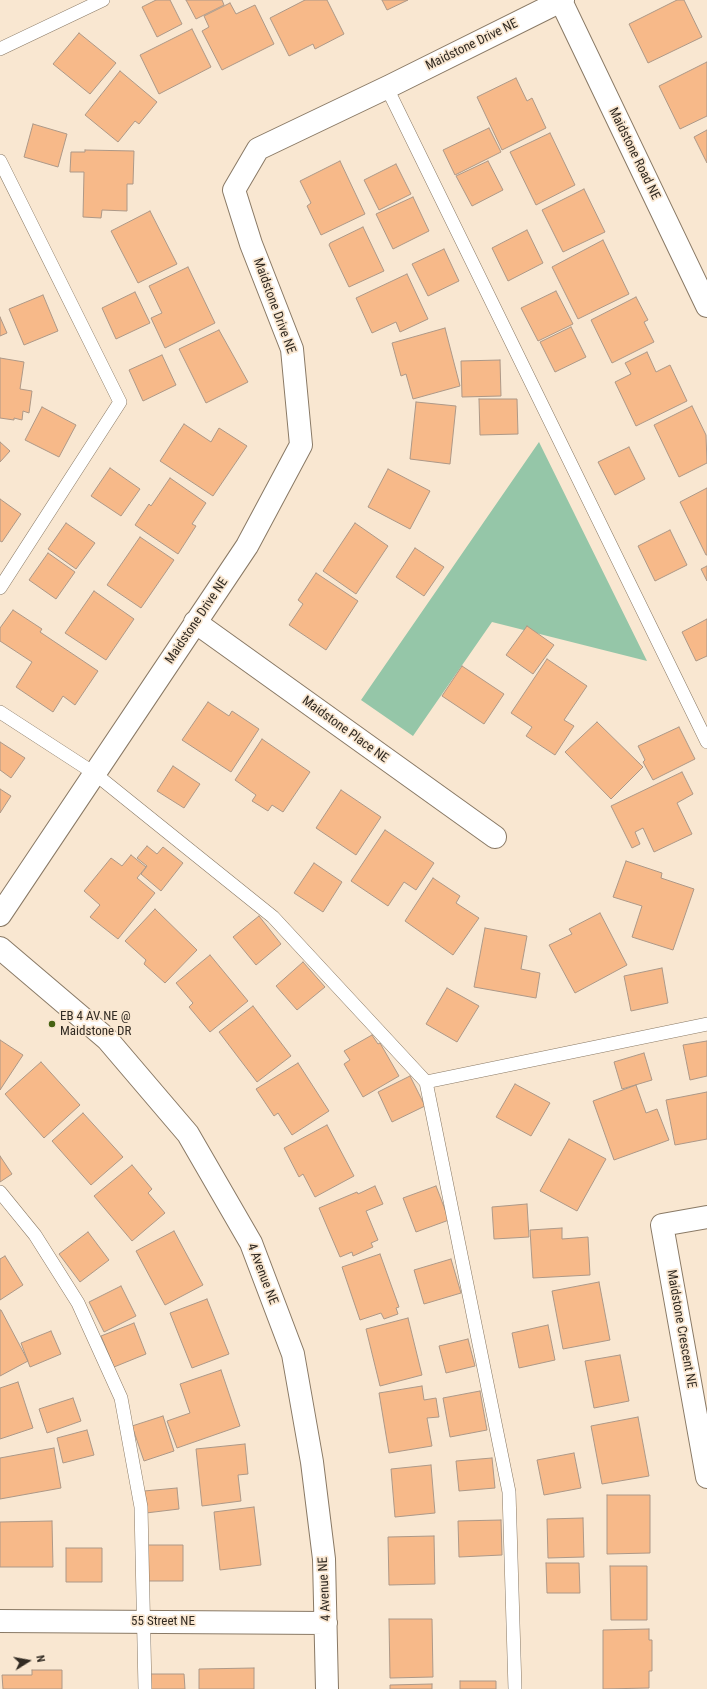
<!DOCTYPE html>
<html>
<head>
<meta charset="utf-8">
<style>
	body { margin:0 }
	#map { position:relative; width:707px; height:1689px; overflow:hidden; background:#f9e7d1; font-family:"Roboto Condensed",sans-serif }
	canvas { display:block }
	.north { position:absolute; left:8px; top:1641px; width:40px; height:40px; -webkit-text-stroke:3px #f9e7d1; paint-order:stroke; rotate:79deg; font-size:11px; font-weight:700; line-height:16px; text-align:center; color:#322b23 }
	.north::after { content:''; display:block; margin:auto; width:14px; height:18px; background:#322b23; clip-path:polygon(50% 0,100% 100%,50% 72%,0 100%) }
</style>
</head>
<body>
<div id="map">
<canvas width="707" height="1689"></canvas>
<div class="north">N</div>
</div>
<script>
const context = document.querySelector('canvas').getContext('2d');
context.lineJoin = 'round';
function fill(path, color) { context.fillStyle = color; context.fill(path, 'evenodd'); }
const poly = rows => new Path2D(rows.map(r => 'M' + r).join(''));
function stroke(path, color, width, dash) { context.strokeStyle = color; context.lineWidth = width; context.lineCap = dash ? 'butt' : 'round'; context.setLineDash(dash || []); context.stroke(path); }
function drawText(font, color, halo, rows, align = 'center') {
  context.font = font + ' "Roboto Condensed",sans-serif'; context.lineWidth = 3.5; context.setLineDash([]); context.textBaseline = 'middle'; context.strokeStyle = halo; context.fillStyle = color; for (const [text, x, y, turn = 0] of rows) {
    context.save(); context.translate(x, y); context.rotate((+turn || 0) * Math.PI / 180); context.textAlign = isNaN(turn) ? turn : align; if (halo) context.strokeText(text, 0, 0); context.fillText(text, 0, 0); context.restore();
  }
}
fill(poly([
	[539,442,647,661,492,622,413,736,361,700]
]), '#95c6a8');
const building = poly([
	[156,0,170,0,182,24,157,37,142,7,156,0],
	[186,0,222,0,224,5,196,19,186,0],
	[305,0,327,0,344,34,315,49,313,44,289,56,270,18,305,0],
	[382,0,408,0,387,10,382,0],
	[677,0,684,0,702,37,648,63,629,24,677,0],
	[230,3,236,14,255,5,274,44,222,70,202,31,209,27,204,16,230,3],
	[192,29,211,67,159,94,140,55,192,29],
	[79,33,116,63,90,94,53,64,79,33],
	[707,62,707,116,680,129,659,86,707,62],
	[120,71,157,102,139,124,135,121,118,142,85,115,120,71],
	[516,78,527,101,532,98,546,128,502,150,477,97,516,78],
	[33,124,67,134,58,167,24,157,33,124],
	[489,128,501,152,455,175,443,150,489,128],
	[707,130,707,163,694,137,707,130],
	[550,133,575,185,536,205,510,152,550,133],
	[85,150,134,151,133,184,127,184,127,211,102,210,101,218,83,217,84,172,70,172,71,152,85,152,85,150],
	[340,161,365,214,321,235,307,206,311,203,300,181,340,161],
	[488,161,503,190,472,206,456,176,488,161],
	[396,164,411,194,379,210,364,180,396,164],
	[584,189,605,232,563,252,542,210,584,189],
	[413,197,429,231,393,249,376,214,413,197],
	[150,211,177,264,138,283,111,231,150,211],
	[363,227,384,271,349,287,329,245,330,243,363,227],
	[527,230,543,263,508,281,492,248,527,230],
	[603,240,629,294,578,319,552,267,603,240],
	[444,249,459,281,428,296,412,264,444,249],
	[188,267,215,323,165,348,151,318,162,313,149,286,188,267],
	[407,274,428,319,400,332,396,322,372,333,356,298,407,274],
	[556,291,573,324,538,341,521,308,556,291],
	[135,292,150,323,116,339,102,308,135,292],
	[43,295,58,331,24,345,9,309,43,295],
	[636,297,648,320,644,322,654,342,612,363,591,320,636,297],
	[0,317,7,333,0,336,0,317],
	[571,327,586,357,555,372,540,342,571,327],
	[445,328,460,386,413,399,406,374,401,376,392,343,445,328],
	[219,330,248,382,206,403,179,349,219,330],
	[647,352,656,372,670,365,687,401,636,426,615,382,631,374,625,363,647,352],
	[162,355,176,385,143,401,129,370,162,355],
	[0,358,24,362,20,389,32,391,29,413,23,411,22,420,14,418,14,420,0,418,0,358],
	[500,360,501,396,462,397,461,361,500,360],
	[479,399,517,399,518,434,480,435,479,399],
	[416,402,456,406,450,464,410,459,416,402],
	[692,406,706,435,707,463,679,477,654,425,692,406],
	[42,407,76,425,59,457,25,440,42,407],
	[184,424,211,442,219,428,247,446,213,496,160,461,184,424],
	[0,442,10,451,0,462,0,442],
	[629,447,645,479,615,495,598,462,629,447],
	[110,468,140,489,121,516,91,496,110,468],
	[388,469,430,491,410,529,368,507,388,469],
	[170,478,206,503,192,524,196,526,178,554,135,525,149,504,151,506,170,478],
	[707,488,707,555,706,555,680,502,707,488],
	[0,499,21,514,2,542,0,541,0,499],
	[66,523,95,543,76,569,48,549,66,523],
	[355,523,388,546,356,594,323,571,355,523],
	[670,530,687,565,655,581,638,546,670,530],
	[140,537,174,560,141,608,107,585,140,537],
	[415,548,444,567,424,596,396,577,415,548],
	[48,553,75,572,56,599,29,580,48,553],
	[707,566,707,581,701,569,707,566],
	[316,573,358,601,326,650,289,625,303,604,298,600,316,573],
	[94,591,134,619,106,660,65,633,94,591],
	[13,610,42,629,40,632,98,671,75,705,63,696,53,712,16,687,32,662,0,641,0,628,13,610],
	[707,619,707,656,696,661,682,632,707,619],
	[527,626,554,645,533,674,506,655,527,626],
	[547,659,587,686,564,720,574,726,555,755,526,736,532,727,511,713,547,659],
	[462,666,504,694,484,724,442,696,462,666],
	[208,702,229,716,232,711,259,729,231,772,182,740,208,702],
	[597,722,643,767,611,799,565,752,597,722],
	[679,727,695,759,653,780,643,762,645,760,638,746,679,727],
	[262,739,310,772,283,812,272,805,268,811,252,801,256,795,235,780,262,739],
	[0,742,25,758,11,778,0,770,0,742],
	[173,766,200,784,184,808,157,791,173,766],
	[682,772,693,794,677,803,692,834,654,852,643,828,635,832,640,844,632,848,611,806,682,772],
	[0,789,11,796,0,813,0,789],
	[341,790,381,817,356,855,316,828,341,790],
	[385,830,434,863,416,890,404,882,388,906,351,881,385,830],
	[147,846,157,854,163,847,183,863,161,891,141,874,147,866,137,858,147,846],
	[131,855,146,867,137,878,155,893,118,939,90,917,100,905,84,891,111,858,122,866,131,855],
	[626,861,662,873,661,878,694,889,673,950,632,937,642,906,613,897,626,861],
	[314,863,342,882,323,912,294,893,314,863],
	[433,878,460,896,456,903,479,918,453,955,405,921,433,878],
	[155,909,197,950,165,983,144,964,146,960,125,941,155,909],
	[600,913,627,965,575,993,549,945,572,934,569,929,600,913],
	[259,916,281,944,256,965,233,937,259,916],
	[485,928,527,936,521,969,540,973,536,998,474,987,485,928],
	[210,955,248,1001,210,1032,189,1007,193,1003,176,983,210,955],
	[303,962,325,987,297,1010,276,986,303,962],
	[662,968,668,1003,631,1011,624,976,662,968],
	[447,988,479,1006,457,1042,426,1024,447,988],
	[253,1006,291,1056,257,1082,219,1032,253,1006],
	[372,1035,378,1044,380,1043,399,1076,363,1097,344,1064,350,1060,344,1051,372,1035],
	[0,1040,23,1055,0,1090,0,1040],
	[707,1041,707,1076,690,1080,683,1045,707,1041],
	[644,1053,652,1080,622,1089,614,1062,644,1053],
	[41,1062,80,1105,44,1138,5,1094,41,1062],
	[298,1063,329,1111,292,1135,278,1113,274,1116,256,1089,298,1063],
	[410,1076,425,1106,392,1122,378,1092,410,1076],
	[515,1084,550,1103,531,1136,496,1117,515,1084],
	[636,1085,646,1113,657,1109,669,1140,614,1160,593,1101,636,1085],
	[707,1092,707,1139,675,1145,666,1100,707,1092],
	[83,1113,123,1157,91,1185,52,1141,83,1113],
	[327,1125,354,1176,315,1197,303,1174,299,1177,284,1148,327,1125],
	[569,1139,606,1159,577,1211,540,1191,569,1139],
	[0,1156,12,1174,0,1182,0,1156],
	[132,1165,152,1189,148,1193,165,1213,132,1241,94,1196,132,1165],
	[375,1186,383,1204,366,1211,378,1240,371,1243,373,1247,353,1256,352,1252,340,1257,319,1208,357,1192,358,1194,375,1186],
	[436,1186,449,1220,416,1232,403,1198,436,1186],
	[527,1204,529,1237,494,1239,492,1207,527,1204],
	[562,1228,562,1239,588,1237,590,1275,533,1278,530,1230,562,1228],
	[174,1231,203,1285,165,1305,136,1251,174,1231],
	[88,1232,109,1260,80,1282,59,1254,88,1232],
	[380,1254,399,1307,396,1308,398,1314,384,1319,381,1313,360,1320,342,1267,380,1254],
	[5,1256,23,1285,0,1300,0,1259,5,1256],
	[451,1259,461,1293,424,1304,414,1270,451,1259],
	[599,1282,610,1340,563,1349,552,1291,599,1282],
	[121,1286,136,1316,104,1332,89,1302,121,1286],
	[207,1299,229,1354,192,1368,170,1313,207,1299],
	[0,1310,1,1310,28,1361,0,1376,0,1310],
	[408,1318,422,1375,380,1386,366,1329,408,1318],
	[134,1323,146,1354,114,1367,101,1336,134,1323],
	[548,1325,555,1360,519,1368,512,1333,548,1325],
	[51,1331,61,1354,30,1367,21,1343,51,1331],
	[468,1339,475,1366,446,1373,439,1346,468,1339],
	[620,1355,629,1401,594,1408,585,1361,620,1355],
	[221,1370,240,1426,177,1448,167,1421,190,1413,180,1384,221,1370],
	[18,1382,33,1428,0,1439,0,1388,18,1382],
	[422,1386,424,1400,436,1398,439,1417,427,1418,432,1446,389,1453,379,1393,422,1386],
	[480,1391,487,1430,450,1437,443,1398,480,1391],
	[73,1398,81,1421,47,1433,39,1409,73,1398],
	[163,1416,174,1451,144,1461,132,1426,163,1416],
	[638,1417,649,1476,602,1484,591,1426,638,1417],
	[87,1430,94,1455,63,1463,57,1438,87,1430],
	[245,1444,248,1474,238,1475,241,1501,202,1506,196,1449,245,1444],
	[54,1448,61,1488,0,1499,0,1458,54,1448],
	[574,1453,581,1488,544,1495,537,1460,574,1453],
	[492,1458,495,1488,459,1491,456,1461,492,1458],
	[431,1465,435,1513,395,1517,391,1469,431,1465],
	[177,1488,179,1509,146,1513,144,1491,177,1488],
	[607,1495,650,1495,650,1553,607,1554,607,1495],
	[254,1507,261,1565,220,1570,214,1512,254,1507],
	[583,1518,584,1557,548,1558,547,1519,583,1518],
	[501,1520,502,1555,459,1557,458,1521,501,1520],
	[52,1521,53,1567,0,1567,0,1522,52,1521],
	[434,1536,435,1584,389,1585,388,1537,434,1536],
	[146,1545,183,1545,183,1581,147,1581,146,1545],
	[66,1548,102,1548,102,1582,66,1582,66,1548],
	[546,1563,579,1563,580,1593,547,1593,546,1563],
	[610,1566,647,1566,647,1620,611,1620,610,1566],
	[389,1619,432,1619,433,1677,390,1678,389,1619],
	[649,1629,649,1640,652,1640,652,1671,649,1671,649,1688,603,1689,603,1630,649,1629],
	[254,1668,254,1689,199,1689,199,1669,254,1668],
	[32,1670,62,1670,62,1689,3,1689,2,1675,32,1675,32,1670],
	[151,1674,184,1674,185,1689,151,1689,151,1674],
	[460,1681,496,1681,496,1689,460,1689,460,1681],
	[432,1684,432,1689,390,1689,390,1685,432,1684]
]);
fill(building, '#f7b989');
stroke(building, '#ad9887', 1);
const service = poly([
	[0,49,103,0],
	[387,88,707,742],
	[0,161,120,402,0,588],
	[0,712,94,773,273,917,426,1082,509,1492,515,1689],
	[426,1082,707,1024],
	[0,1192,35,1235,78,1303,121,1398,141,1507,145,1689]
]);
const minor = poly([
	[561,1,707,306],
	[195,622,495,837],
	[0,915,247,546,301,445,292,349,251,244,234,190,258,149,390,86,563,0],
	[0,948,107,1039,188,1134,251,1243,293,1354,312,1462,324,1559,327,1689],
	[707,1217,662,1225,707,1477],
	[0,1621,326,1623]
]);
stroke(service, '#897965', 14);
stroke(minor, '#897965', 24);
stroke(service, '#fff', 13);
stroke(minor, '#fff', 22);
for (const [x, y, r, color] of [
	[52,1024,4,"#466212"]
]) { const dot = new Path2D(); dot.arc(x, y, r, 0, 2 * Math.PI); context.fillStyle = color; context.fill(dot); stroke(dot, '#f9e7d1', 1.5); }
drawText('13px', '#322b23', '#f9e7d1', [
	["Maidstone Drive NE",472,45,-26],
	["Maidstone Road NE",634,154,64],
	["Maidstone Drive NE",274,306,70],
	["Maidstone Drive NE",197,621,-56],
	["Maidstone Place NE",345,730,36],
	["4 Avenue NE",262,1274,69],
	["Maidstone Crescent NE",681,1329,80],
	["4 Avenue NE",325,1589,-93],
	["55 Street NE",163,1622]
]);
drawText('13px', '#322b23', '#f9e7d1', [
	["EB 4 AV NE @",60,1017],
	["Maidstone DR",60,1032]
], 'left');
</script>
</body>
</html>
